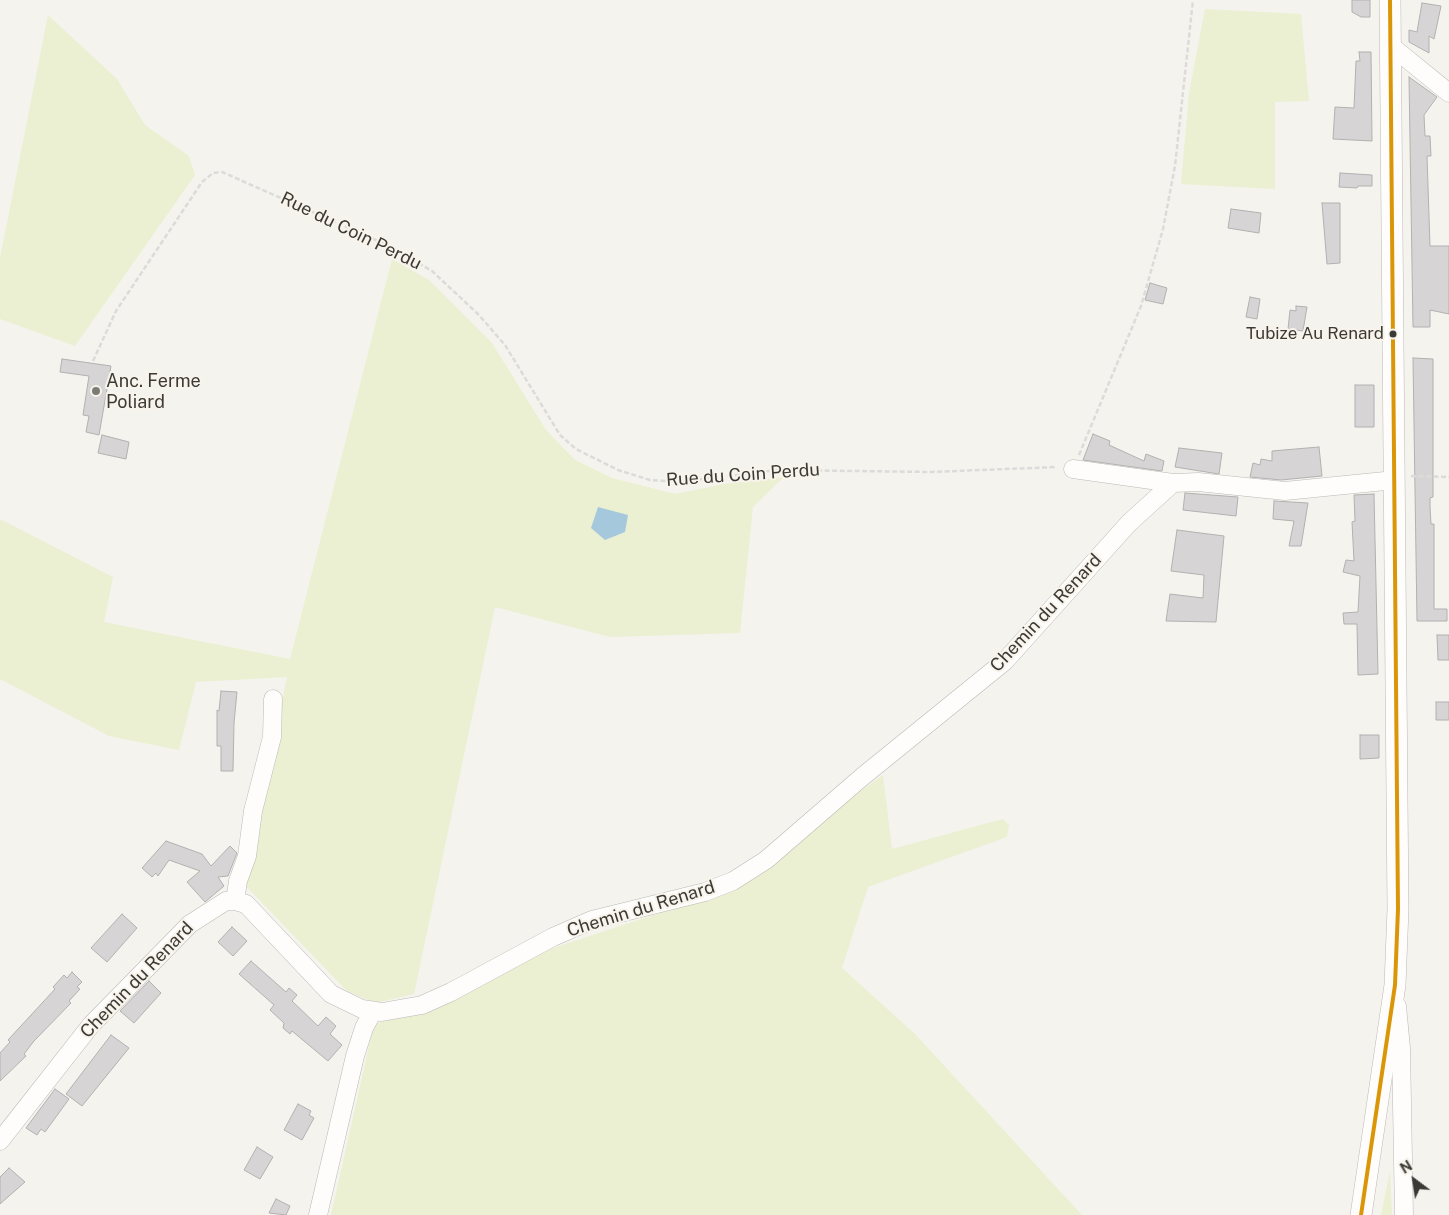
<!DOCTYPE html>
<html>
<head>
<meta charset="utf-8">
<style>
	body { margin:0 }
	#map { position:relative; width:1449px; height:1215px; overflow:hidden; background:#f5f3ee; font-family:"Public Sans",sans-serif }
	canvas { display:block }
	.north { position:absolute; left:1389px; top:1155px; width:50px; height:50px; -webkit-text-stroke:4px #f8f4eb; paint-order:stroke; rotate:329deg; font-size:14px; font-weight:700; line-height:20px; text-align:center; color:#3b3a36 }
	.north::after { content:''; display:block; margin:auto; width:18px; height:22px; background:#3b3a36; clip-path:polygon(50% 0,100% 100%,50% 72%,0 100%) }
</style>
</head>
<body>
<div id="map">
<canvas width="1449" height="1215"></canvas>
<div class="north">N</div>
</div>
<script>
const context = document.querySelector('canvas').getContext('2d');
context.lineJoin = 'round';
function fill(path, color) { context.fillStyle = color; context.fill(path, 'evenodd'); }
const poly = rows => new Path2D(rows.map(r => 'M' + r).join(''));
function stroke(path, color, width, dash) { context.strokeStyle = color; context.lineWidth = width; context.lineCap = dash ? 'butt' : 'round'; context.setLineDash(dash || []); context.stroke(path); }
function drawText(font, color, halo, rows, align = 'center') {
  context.font = font + ' "Public Sans",sans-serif'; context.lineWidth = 4; context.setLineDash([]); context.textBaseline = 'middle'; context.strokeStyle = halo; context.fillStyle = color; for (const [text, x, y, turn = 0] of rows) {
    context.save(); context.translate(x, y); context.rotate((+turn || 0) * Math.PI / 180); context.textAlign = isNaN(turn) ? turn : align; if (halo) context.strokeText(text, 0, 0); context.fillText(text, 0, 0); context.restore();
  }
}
fill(poly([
	[1205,9,1301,14,1309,101,1275,102,1275,189,1181,184,1189,93],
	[48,15,117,79,145,125,189,156,195,175,75,346,0,319,0,258],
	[392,259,429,280,492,343,546,430,575,460,612,478,675,494,724,484,784,477,753,507,740,633,610,637,495,607,414,994,375,1003,347,991,245,885,287,677,196,682,179,750,109,736,0,679,0,519,113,577,104,622,290,659],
	[883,775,892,849,1003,819,1009,825,1007,837,868,887,842,968,915,1034,1082,1215,331,1215,374,1024,436,1008,553,948,678,907,755,866],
	[1390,1171,1392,1215,1381,1215]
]), '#eaf0d1');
fill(poly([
	[598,507,628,515,625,532,605,540,591,528]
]), '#a5c8dd');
const building = poly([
	[1352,0,1370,0,1370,17,1361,17,1352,12,1352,0],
	[1422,3,1441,6,1434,39,1429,36,1429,53,1409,42,1409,30,1417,32,1422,3],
	[1359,52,1371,52,1372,141,1333,139,1335,107,1354,108,1356,61,1360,61,1359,52],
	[1409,77,1437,97,1424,115,1425,136,1430,136,1431,156,1427,156,1430,246,1449,246,1449,314,1430,310,1430,327,1413,327,1409,77],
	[1340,173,1372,175,1372,186,1358,186,1357,188,1339,187,1340,173],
	[1322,203,1340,203,1340,263,1327,264,1322,203],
	[1231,209,1261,213,1259,233,1228,228,1231,209],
	[1150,283,1167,288,1163,304,1145,300,1150,283],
	[1250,297,1260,299,1257,319,1246,317,1250,297],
	[1296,306,1307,307,1303,331,1288,329,1290,310,1296,311,1296,306],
	[1413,358,1433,359,1433,497,1430,498,1430,507,1431,524,1434,524,1434,609,1447,609,1447,621,1417,621,1413,358],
	[62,359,111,366,99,435,86,432,89,416,83,415,89,376,60,372,62,359],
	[1355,385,1374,385,1374,427,1355,427,1355,385],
	[1093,434,1110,441,1109,445,1144,461,1146,454,1164,461,1162,471,1083,460,1093,434],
	[102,435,129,442,126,459,98,453,102,435],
	[1319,447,1322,476,1281,480,1250,477,1253,463,1260,465,1261,459,1272,461,1272,451,1319,447],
	[1179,448,1222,453,1219,474,1175,467,1179,448],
	[1185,493,1238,497,1236,516,1183,510,1185,493],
	[1374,494,1378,674,1358,675,1357,624,1344,624,1343,613,1358,612,1360,576,1343,572,1346,560,1354,561,1352,522,1355,521,1354,495,1374,494],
	[1274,501,1308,503,1301,546,1289,546,1294,521,1273,519,1274,501],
	[1177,530,1224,536,1216,622,1166,621,1170,594,1203,598,1204,575,1171,571,1177,530],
	[1437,635,1449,635,1449,660,1438,660,1437,635],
	[221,691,237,692,234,723,233,771,221,771,221,746,217,746,217,710,219,711,221,691],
	[1436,702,1449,702,1449,720,1436,720,1436,702],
	[1360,735,1379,735,1379,758,1360,759,1360,735],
	[166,841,202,854,211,866,230,846,237,853,228,876,218,877,224,886,205,902,187,882,200,871,169,860,158,876,156,873,152,877,142,868,166,841],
	[122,914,137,928,107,962,91,948,122,914],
	[232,927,247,941,233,956,218,942,232,927],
	[251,961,286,992,289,988,297,995,292,1001,318,1026,326,1017,336,1026,330,1034,342,1045,328,1061,292,1031,290,1034,283,1028,284,1023,270,1010,274,1005,239,974,251,961],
	[72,972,82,982,77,987,80,989,69,1001,71,1003,34,1041,24,1054,26,1056,0,1081,0,1053,10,1042,8,1040,55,989,53,987,64,975,67,978,72,972],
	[149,981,161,993,134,1023,120,1011,149,981],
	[111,1035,129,1048,82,1106,66,1094,111,1035],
	[55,1089,69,1099,45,1132,41,1129,37,1135,26,1128,55,1089],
	[298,1104,311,1111,309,1115,314,1118,302,1140,284,1130,298,1104],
	[257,1147,273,1157,260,1179,244,1170,257,1147],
	[9,1168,25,1182,0,1204,0,1177,9,1168],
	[276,1199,290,1206,286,1215,269,1213,276,1199]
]);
fill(building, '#d6d4d4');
stroke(building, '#b2b0b0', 1);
const minor = poly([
	[1390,45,1449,93],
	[1073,469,1173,483,1198,482,1285,491,1395,480],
	[235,901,238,881,247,856,253,811,272,737,273,699],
	[1397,1006,1401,1048,1404,1215],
	[0,1141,91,1025,190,924,226,901,235,901,246,904,331,994,362,1009,382,1012,422,1005,451,992,553,937,592,920,705,892,733,881,766,860,862,777,1005,661,1129,523,1173,483],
	[318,1215,355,1056,364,1028,373,1011]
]);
const major = poly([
	[1361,1215,1395,985,1398,909,1390,0]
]);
stroke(minor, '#bab9b5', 19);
stroke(major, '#bab9b5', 22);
stroke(poly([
	[93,361,116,311,202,182,213,173,222,172,387,245,432,271,478,314,505,345,560,435,576,449,618,470,650,480,678,482,778,470,930,472,1057,467],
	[1079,455,1141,306,1163,229,1175,166,1193,0],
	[1411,476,1449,477]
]), '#dcdbda', 2.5, [5, 2.5]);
stroke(minor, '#fefdfc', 18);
stroke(major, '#fefdfc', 21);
stroke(poly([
	[1361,1215,1395,985,1398,909,1390,0]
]), '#db9608', 4);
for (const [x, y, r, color] of [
	[1393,334,4.5,"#3b3a36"],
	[96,391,5,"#7c7b76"]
]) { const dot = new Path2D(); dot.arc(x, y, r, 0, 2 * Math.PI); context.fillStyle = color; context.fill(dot); stroke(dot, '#f8f4eb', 2); }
drawText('17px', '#3b3a36', '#f8f4eb', [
	["Tubize Au Renard",1384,334]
], 'right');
drawText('18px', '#3b3a36', '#f8f4eb', [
	["Rue du Coin Perdu",351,231,26],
	["Rue du Coin Perdu",743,475,-4],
	["Chemin du Renard",1046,613,-47],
	["Chemin du Renard",641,909,-17],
	["Chemin du Renard",137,980,-46]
]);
drawText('18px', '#3b3a36', '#f8f4eb', [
	["Anc. Ferme",106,381],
	["Poliard",106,402]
], 'left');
</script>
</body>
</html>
